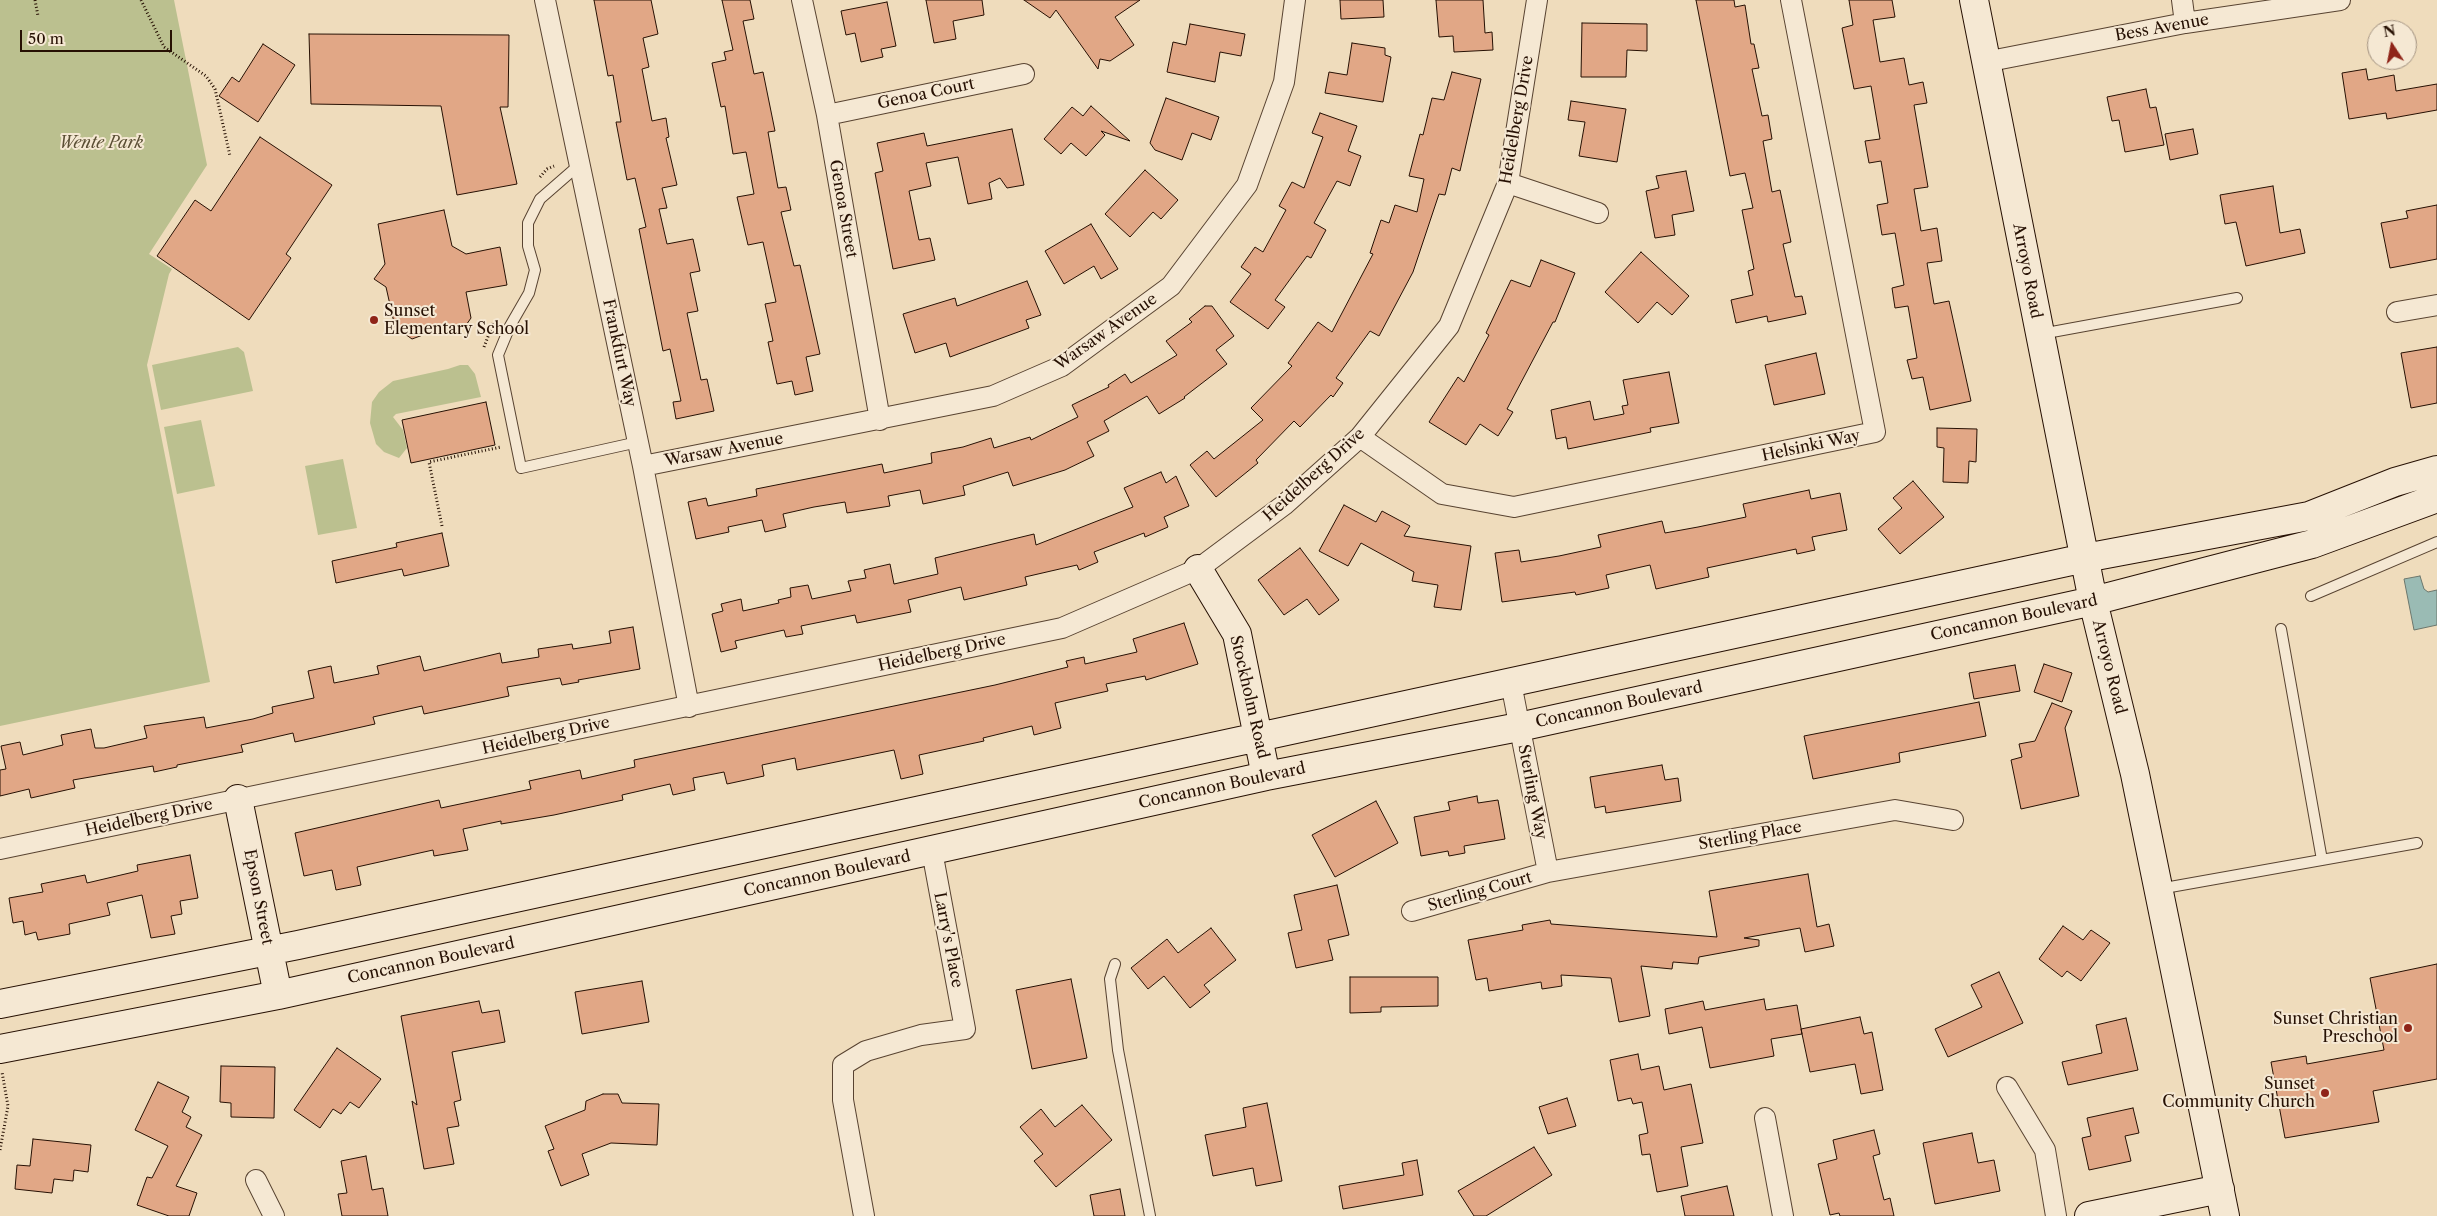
<!DOCTYPE html>
<html>
<head>
<meta charset="utf-8">
<style>
	body { margin:0 }
	#map { position:relative; width:2437px; height:1216px; overflow:hidden; background:#efdcbc; font-family:"Libre Caslon Text",serif }
	canvas { display:block }
	.north { position:absolute; left:2367px; top:20px; width:50px; height:50px; box-sizing:border-box; background:#f5e8d3; border:1px solid #a29280; border-radius:50%; rotate:349deg; font-size:14px; font-weight:700; line-height:20px; text-align:center; color:#261003 }
	.north::after { content:''; display:block; margin:auto; width:18px; height:22px; background:#8f2418; clip-path:polygon(50% 0,100% 100%,50% 72%,0 100%) }
	.scale { position:absolute; left:20px; top:30px; width:152px; height:22px; box-sizing:border-box; border:2px solid #261003; border-top:0; padding-left:6px; font-size:15px; line-height:18px; white-space:nowrap; color:#261003; -webkit-text-stroke:4px #f5e8d3; paint-order:stroke }
</style>
</head>
<body>
<div id="map">
<canvas width="2437" height="1216"></canvas>
<div class="north">N</div>
<div class="scale">50 m</div>
</div>
<script>
const context = document.querySelector('canvas').getContext('2d');
context.lineJoin = 'round';
function fill(path, color) { context.fillStyle = color; context.fill(path, 'evenodd'); }
const poly = rows => new Path2D(rows.map(r => 'M' + r).join(''));
function stroke(path, color, width, dash) { context.strokeStyle = color; context.lineWidth = width; context.lineCap = dash ? 'butt' : 'round'; context.setLineDash(dash || []); context.stroke(path); }
function drawText(font, color, halo, rows, align = 'center') {
  context.font = font + ' "Libre Caslon Text",serif'; context.lineWidth = 4; context.setLineDash([]); context.textBaseline = 'middle'; context.strokeStyle = halo; context.fillStyle = color; for (const [text, x, y, turn = 0] of rows) {
    context.save(); context.translate(x, y); context.rotate((+turn || 0) * Math.PI / 180); context.textAlign = isNaN(turn) ? turn : align; if (halo) context.strokeText(text, 0, 0); context.fillText(text, 0, 0); context.restore();
  }
}
fill(poly([
	[0,0,174,0,207,165,149,254,172,269,169,274,147,365,210,682,0,726],
	[238,347,244,352,253,391,161,410,152,365],
	[460,365,468,365,475,374,481,397,396,414,393,417,403,430,407,448,399,458,384,452,376,444,370,423,372,402,379,392,393,381,448,369],
	[201,420,215,486,177,494,164,427],
	[343,459,357,528,318,535,305,466]
]), '#bbc08f');
const water = poly([
	[2420,576,2424,589,2428,592,2437,590,2437,625,2414,630,2404,579,2420,576]
]);
fill(water, '#9abbb4');
stroke(water, '#6c776d', 1);
const building = poly([
	[594,0,651,0,658,34,643,38,649,67,642,69,652,121,666,118,669,137,666,138,677,185,662,188,667,208,659,209,667,244,693,239,700,271,690,273,698,311,687,313,701,380,707,379,714,411,676,419,673,402,681,401,670,349,663,351,639,229,646,227,635,178,627,180,616,122,621,122,613,75,608,76,594,0],
	[722,0,750,0,754,19,743,21,754,74,763,72,775,131,768,132,778,188,786,187,791,210,781,212,794,266,800,265,820,354,806,357,813,391,795,395,792,381,777,384,768,342,773,341,765,304,776,302,763,242,748,245,737,197,754,194,746,152,733,154,725,106,721,107,712,63,726,60,724,52,733,50,722,0],
	[926,0,982,0,984,15,953,21,956,39,934,43,926,0],
	[1024,0,1140,0,1115,17,1134,45,1110,61,1100,59,1098,69,1056,10,1050,18,1024,0],
	[1340,0,1383,0,1384,17,1341,19,1340,0],
	[1436,0,1483,0,1485,33,1492,32,1493,50,1454,52,1453,36,1439,37,1436,0],
	[1696,0,1734,0,1735,7,1745,5,1751,44,1754,44,1759,68,1752,69,1762,116,1768,115,1772,139,1763,141,1772,192,1780,190,1791,242,1783,244,1795,297,1802,296,1806,314,1768,322,1767,316,1736,323,1731,300,1753,295,1748,271,1754,269,1742,210,1753,208,1745,173,1730,176,1696,0],
	[1849,0,1892,0,1895,17,1873,20,1880,62,1904,58,1909,85,1923,82,1927,103,1914,105,1928,187,1914,189,1921,231,1937,228,1942,261,1927,263,1934,304,1949,301,1971,401,1930,410,1923,377,1912,379,1907,360,1917,358,1908,306,1895,308,1892,288,1904,285,1895,233,1882,235,1877,205,1888,203,1881,161,1869,163,1865,141,1880,139,1871,86,1854,89,1842,28,1853,25,1849,0],
	[887,2,896,46,881,49,883,57,861,62,855,33,846,35,841,11,887,2],
	[1582,23,1647,24,1647,51,1627,50,1626,77,1581,77,1582,23],
	[1190,24,1245,34,1241,56,1220,52,1215,82,1167,72,1173,42,1186,45,1190,24],
	[309,34,509,35,508,107,500,107,517,184,457,195,441,106,311,104,309,34],
	[1352,43,1385,48,1385,55,1391,57,1383,102,1325,93,1329,72,1347,75,1352,43],
	[263,44,295,65,258,122,219,96,232,77,239,82,263,44],
	[2366,69,2368,80,2394,75,2396,91,2437,84,2437,110,2387,119,2386,113,2349,119,2342,73,2366,69],
	[1452,72,1481,79,1460,171,1452,168,1445,195,1439,194,1413,272,1379,336,1370,331,1336,378,1343,383,1333,397,1331,395,1300,427,1294,421,1256,460,1258,463,1216,497,1190,465,1207,451,1214,459,1263,420,1251,408,1292,366,1288,363,1318,322,1332,332,1373,254,1370,253,1381,220,1389,223,1395,205,1417,212,1424,179,1409,176,1420,134,1423,135,1432,98,1444,100,1452,72],
	[2146,89,2150,108,2156,107,2164,145,2125,152,2119,120,2112,121,2107,97,2146,89],
	[1166,98,1219,117,1211,140,1192,133,1182,160,1155,150,1150,143,1166,98],
	[1571,101,1626,109,1617,162,1579,156,1585,122,1568,120,1571,101],
	[1091,106,1130,141,1101,131,1105,135,1086,156,1071,143,1061,154,1044,139,1072,107,1083,116,1091,106],
	[1320,113,1357,126,1348,151,1361,156,1350,186,1337,181,1314,223,1326,230,1311,258,1307,256,1275,300,1285,307,1268,329,1230,302,1251,274,1241,267,1255,247,1263,252,1286,210,1279,206,1292,182,1304,188,1323,137,1312,133,1320,113],
	[1012,129,1024,185,1007,188,1000,178,989,183,992,199,968,204,958,157,926,163,931,186,909,191,919,240,930,238,935,260,893,269,875,173,883,171,877,143,924,133,927,146,1012,129],
	[2193,129,2198,154,2170,160,2165,134,2193,129],
	[260,137,332,185,286,254,291,258,249,320,157,256,195,200,211,211,260,137],
	[1145,170,1178,200,1161,219,1153,212,1130,237,1105,214,1145,170],
	[1686,171,1694,211,1672,215,1675,235,1655,238,1646,191,1659,188,1656,176,1686,171],
	[2273,186,2280,233,2300,229,2305,253,2246,266,2236,222,2225,224,2220,195,2273,186],
	[2437,205,2437,259,2390,268,2381,223,2408,218,2406,211,2437,205],
	[444,210,452,246,466,254,500,247,507,285,466,292,471,318,464,328,434,334,431,332,412,339,395,327,386,287,374,279,385,264,378,224,444,210],
	[1091,224,1118,269,1101,279,1094,266,1064,284,1045,251,1091,224],
	[1641,252,1689,296,1672,315,1657,302,1638,323,1605,292,1641,252],
	[1541,260,1575,273,1555,322,1553,322,1507,409,1513,412,1498,436,1480,424,1466,445,1429,422,1458,377,1464,382,1489,335,1486,333,1511,280,1530,287,1541,260],
	[1027,281,1041,315,1026,320,1029,328,950,357,946,343,915,353,903,314,955,298,957,306,1027,281],
	[1205,306,1212,306,1234,336,1216,350,1227,364,1184,397,1185,398,1159,414,1147,396,1104,421,1109,431,1087,442,1094,456,1065,470,1013,486,1008,472,963,486,965,495,923,504,920,490,888,496,890,506,847,513,845,502,814,507,783,514,786,527,765,532,762,520,728,527,729,532,696,539,688,502,706,498,708,506,757,496,756,489,882,464,884,473,932,463,931,453,963,447,991,438,994,448,1030,437,1031,440,1078,417,1072,405,1109,387,1108,385,1125,374,1131,383,1177,355,1166,341,1192,322,1189,319,1205,306],
	[2437,347,2437,403,2411,408,2401,353,2437,347],
	[1816,353,1825,394,1774,405,1765,365,1816,353],
	[1669,372,1679,423,1650,428,1651,432,1568,449,1566,437,1556,439,1551,410,1590,401,1594,420,1624,414,1622,406,1628,405,1623,380,1669,372],
	[486,402,495,445,411,463,402,420,486,402],
	[1937,428,1977,429,1976,462,1969,461,1968,483,1943,482,1944,448,1937,447,1937,428],
	[1161,472,1166,483,1176,476,1189,506,1164,517,1168,527,1145,537,1144,533,1094,552,1098,562,1079,570,1077,565,1025,577,1027,585,964,600,961,587,908,600,911,612,857,623,855,615,801,626,803,634,786,637,784,630,735,641,737,648,721,652,712,614,723,611,721,604,741,599,743,611,779,603,778,600,791,597,790,588,808,585,812,599,851,591,848,581,866,578,864,570,890,564,894,584,938,574,935,558,1034,534,1036,545,1133,507,1124,488,1161,472],
	[1913,481,1944,517,1900,554,1878,529,1902,508,1893,498,1913,481],
	[1809,490,1811,499,1840,493,1847,530,1812,537,1815,550,1797,554,1796,549,1707,568,1709,577,1656,589,1650,565,1606,575,1609,588,1576,595,1575,592,1502,602,1495,553,1519,550,1521,562,1559,556,1601,547,1598,535,1662,521,1665,533,1698,527,1746,517,1743,504,1809,490],
	[1344,505,1376,522,1382,511,1410,526,1404,536,1471,546,1461,610,1434,607,1438,585,1412,581,1414,572,1361,543,1348,566,1319,551,1344,505],
	[442,533,449,566,404,576,402,569,336,583,332,561,397,547,396,543,442,533],
	[1300,548,1339,600,1319,615,1307,599,1284,615,1258,580,1300,548],
	[1184,623,1198,664,1146,680,1145,676,1106,684,1108,691,1055,703,1061,728,1034,735,1032,726,983,738,984,741,919,755,923,774,901,779,894,750,797,770,795,758,762,765,764,776,727,784,724,772,693,778,695,790,673,795,670,784,622,795,623,800,554,815,501,824,501,821,463,829,468,850,434,856,433,850,357,867,361,885,336,890,332,870,304,876,295,833,439,800,441,808,531,789,529,781,580,770,582,779,635,767,634,760,995,685,1068,667,1066,661,1084,657,1085,664,1137,652,1133,639,1184,623],
	[633,627,640,669,578,680,579,682,562,685,560,678,507,687,509,696,424,714,422,706,373,717,375,724,295,742,293,733,241,745,243,752,177,765,177,767,154,772,153,766,73,780,75,788,31,798,29,789,0,796,0,770,6,769,1,746,20,742,23,755,63,745,61,735,91,729,95,748,104,748,147,738,144,726,204,717,206,728,253,719,273,713,272,707,314,698,308,671,331,666,334,683,379,674,377,666,420,656,424,671,500,653,502,663,539,657,538,649,572,644,573,649,611,643,609,631,633,627],
	[2044,664,2072,673,2062,702,2034,692,2044,664],
	[2015,665,2020,691,1974,699,1969,673,2015,665],
	[1979,702,1986,736,1899,753,1900,762,1813,779,1804,736,1979,702],
	[2052,703,2072,711,2065,728,2079,796,2021,809,2011,760,2022,757,2019,744,2035,741,2052,703],
	[1662,765,1665,780,1678,778,1681,801,1606,813,1605,806,1595,808,1590,777,1662,765],
	[1477,796,1478,803,1498,800,1505,839,1464,846,1465,853,1449,856,1448,851,1421,856,1414,817,1450,810,1448,802,1477,796],
	[1376,801,1398,843,1335,877,1312,835,1376,801],
	[190,855,198,898,180,901,182,914,171,916,175,934,151,938,142,895,107,903,110,915,69,924,70,934,38,940,36,932,25,935,23,921,13,923,9,898,43,892,41,884,85,875,87,883,138,871,137,865,190,855],
	[1808,874,1817,927,1829,924,1834,946,1805,952,1800,928,1744,938,1759,940,1759,946,1699,957,1698,964,1673,962,1672,969,1641,966,1650,1016,1619,1022,1611,978,1561,975,1562,986,1542,989,1541,982,1489,991,1487,978,1476,980,1468,940,1523,930,1522,925,1550,920,1551,924,1717,937,1709,891,1808,874],
	[1337,885,1349,935,1328,940,1333,960,1296,968,1288,933,1302,930,1294,895,1337,885],
	[2063,926,2083,940,2091,930,2110,943,2081,981,2067,971,2062,977,2039,959,2063,926],
	[1211,928,1236,960,1204,985,1210,992,1190,1008,1164,976,1148,989,1131,968,1167,939,1178,953,1211,928],
	[2437,964,2437,1079,2373,1091,2379,1122,2285,1138,2271,1062,2306,1056,2307,1064,2384,1050,2370,978,2437,964],
	[1999,972,2023,1023,1948,1057,1935,1029,1982,1007,1971,985,1999,972],
	[1350,977,1438,977,1438,1006,1381,1007,1381,1012,1350,1013,1350,977],
	[1071,979,1087,1058,1032,1069,1016,990,1071,979],
	[642,981,649,1022,582,1034,575,992,642,981],
	[1764,999,1766,1010,1797,1005,1802,1034,1771,1039,1774,1056,1710,1068,1702,1027,1669,1034,1665,1009,1703,1001,1705,1010,1764,999],
	[479,1001,482,1013,499,1010,505,1042,452,1052,461,1100,454,1102,459,1126,447,1128,454,1164,424,1169,412,1101,417,1105,401,1016,479,1001],
	[1860,1017,1864,1034,1872,1032,1883,1090,1861,1094,1855,1064,1810,1072,1801,1029,1860,1017],
	[2126,1018,2138,1070,2068,1085,2062,1062,2102,1053,2096,1025,2126,1018],
	[337,1048,381,1079,359,1108,350,1102,341,1114,333,1109,320,1128,294,1110,337,1048],
	[1638,1054,1641,1070,1659,1066,1664,1090,1691,1084,1703,1143,1681,1147,1688,1186,1657,1192,1650,1154,1642,1155,1639,1135,1648,1133,1642,1102,1633,1104,1631,1098,1618,1101,1610,1060,1638,1054],
	[221,1066,275,1067,274,1118,231,1117,231,1103,220,1102,221,1066],
	[158,1082,189,1097,182,1112,191,1117,186,1127,202,1135,176,1186,197,1193,189,1216,169,1216,137,1205,147,1177,152,1178,168,1146,135,1130,158,1082],
	[603,1094,618,1094,622,1103,659,1104,657,1145,611,1143,582,1154,589,1175,561,1186,548,1151,554,1149,545,1126,585,1110,586,1101,603,1094],
	[1567,1098,1576,1126,1548,1134,1539,1107,1567,1098],
	[1267,1103,1282,1181,1256,1186,1253,1168,1213,1176,1205,1135,1246,1127,1243,1108,1267,1103],
	[1082,1105,1112,1140,1056,1187,1034,1161,1043,1154,1020,1127,1041,1109,1055,1127,1082,1105],
	[2133,1108,2139,1133,2125,1136,2131,1161,2089,1170,2082,1138,2091,1136,2087,1118,2133,1108],
	[1874,1130,1880,1154,1873,1156,1884,1200,1890,1198,1894,1216,1840,1216,1839,1213,1830,1215,1818,1164,1837,1159,1833,1140,1874,1130],
	[1972,1133,1978,1163,1994,1160,2000,1191,1935,1204,1923,1143,1972,1133],
	[33,1139,91,1145,88,1172,74,1170,73,1181,54,1179,52,1193,15,1189,17,1165,30,1166,33,1139],
	[1534,1147,1552,1175,1486,1216,1474,1216,1458,1191,1534,1147],
	[366,1156,372,1190,383,1188,388,1216,342,1216,338,1194,347,1193,341,1161,366,1156],
	[1417,1160,1423,1195,1343,1209,1339,1186,1404,1175,1402,1163,1417,1160],
	[1727,1186,1734,1216,1685,1216,1681,1196,1727,1186],
	[1120,1189,1125,1216,1094,1216,1090,1195,1120,1189]
]);
fill(building, '#e1a786');
stroke(building, '#261003', 1);
const lane = poly([
	[579,165,540,199,528,223,528,246,535,270,529,293,510,326,498,355,521,468,638,442],
	[2041,334,2237,298],
	[2311,596,2437,542],
	[2281,629,2322,860],
	[2159,889,2417,843],
	[1115,964,1110,979,1118,1050,1150,1216]
]);
const street = poly([
	[545,0,643,466,689,707],
	[802,0,827,115,880,420],
	[2182,0,2185,23],
	[1985,62,2185,23,2340,0],
	[827,115,1024,74],
	[1508,183,1598,213],
	[2397,312,2437,305],
	[1360,437,1442,494,1514,507,1875,432,1791,0],
	[643,466,993,396,1062,366,1171,286,1247,185,1284,82,1295,0],
	[1511,683,1548,872],
	[0,849,1062,628,1198,569,1284,505,1360,437,1449,326,1508,183,1537,0],
	[1412,911,1548,872,1895,810,1953,820],
	[2007,1087,2045,1150,2056,1216],
	[1765,1118,1783,1216],
	[256,1180,274,1216],
	[864,1216,843,1100,843,1065,866,1051,921,1035,965,1029,932,851]
]);
const secondary = poly([
	[1974,0,2093,601,2135,774,2225,1216],
	[1198,569,1237,634,1266,776],
	[238,799,278,995],
	[0,1004,298,945,2085,558,2309,516,2395,482,2437,470],
	[0,1049,278,995,1266,776,1519,727,2093,601,2312,544,2437,498],
	[2089,1216,2220,1189]
]);
stroke(lane, '#584331', 12);
stroke(street, '#584331', 22);
stroke(secondary, '#261003', 30);
stroke(poly([
	[35,0,38,16],
	[141,0,164,47,206,76,215,89,230,156],
	[540,177,547,169,554,166],
	[484,347,494,321],
	[442,526,429,462,501,447],
	[0,1150,8,1106,2,1072]
]), '#261003', 3, [1, 2.5]);
stroke(lane, '#f5e8d3', 10);
stroke(street, '#f5e8d3', 20);
stroke(secondary, '#f5e8d3', 28);
for (const [x, y, r, color] of [
	[374,320,5,"#8f2418"],
	[2408,1028,5,"#8f2418"],
	[2325,1093,5,"#8f2418"]
]) { const dot = new Path2D(); dot.arc(x, y, r, 0, 2 * Math.PI); context.fillStyle = color; context.fill(dot); stroke(dot, '#f5e8d3', 2); }
drawText('16px', '#261003', '#f5e8d3', [
	["Bess Avenue",2162,28,-10],
	["Genoa Court",926,94,-12],
	["Heidelberg Drive",1517,120,-80],
	["Genoa Street",843,209,80],
	["Arroyo Road",2027,271,79],
	["Warsaw Avenue",1106,332,-35],
	["Frankfurt Way",619,353,78],
	["Helsinki Way",1811,446,-12],
	["Warsaw Avenue",724,450,-11],
	["Heidelberg Drive",1314,475,-42],
	["Concannon Boulevard",2014,618,-12],
	["Heidelberg Drive",942,653,-12],
	["Arroyo Road",2109,667,76],
	["Stockholm Road",1249,697,77],
	["Concannon Boulevard",1619,705,-12],
	["Heidelberg Drive",546,736,-12],
	["Concannon Boulevard",1222,786,-12],
	["Sterling Way",1532,792,79],
	["Heidelberg Drive",149,818,-12],
	["Sterling Place",1750,836,-10],
	["Concannon Boulevard",827,874,-12],
	["Sterling Court",1480,892,-16],
	["Epson Street",258,897,79],
	["Larry's Place",948,940,79],
	["Concannon Boulevard",431,961,-12]
]);
drawText('italic 16px', '#5a4e34', '#f5e8d3', [
	["Wente Park",101,143]
]);
drawText('16px', '#261003', '#f5e8d3', [
	["Sunset",384,311,"left"],
	["Elementary School",384,329,"left"],
	["Sunset Christian",2398,1019],
	["Preschool",2398,1037],
	["Sunset",2315,1084],
	["Community Church",2315,1102]
], 'right');
</script>
</body>
</html>
